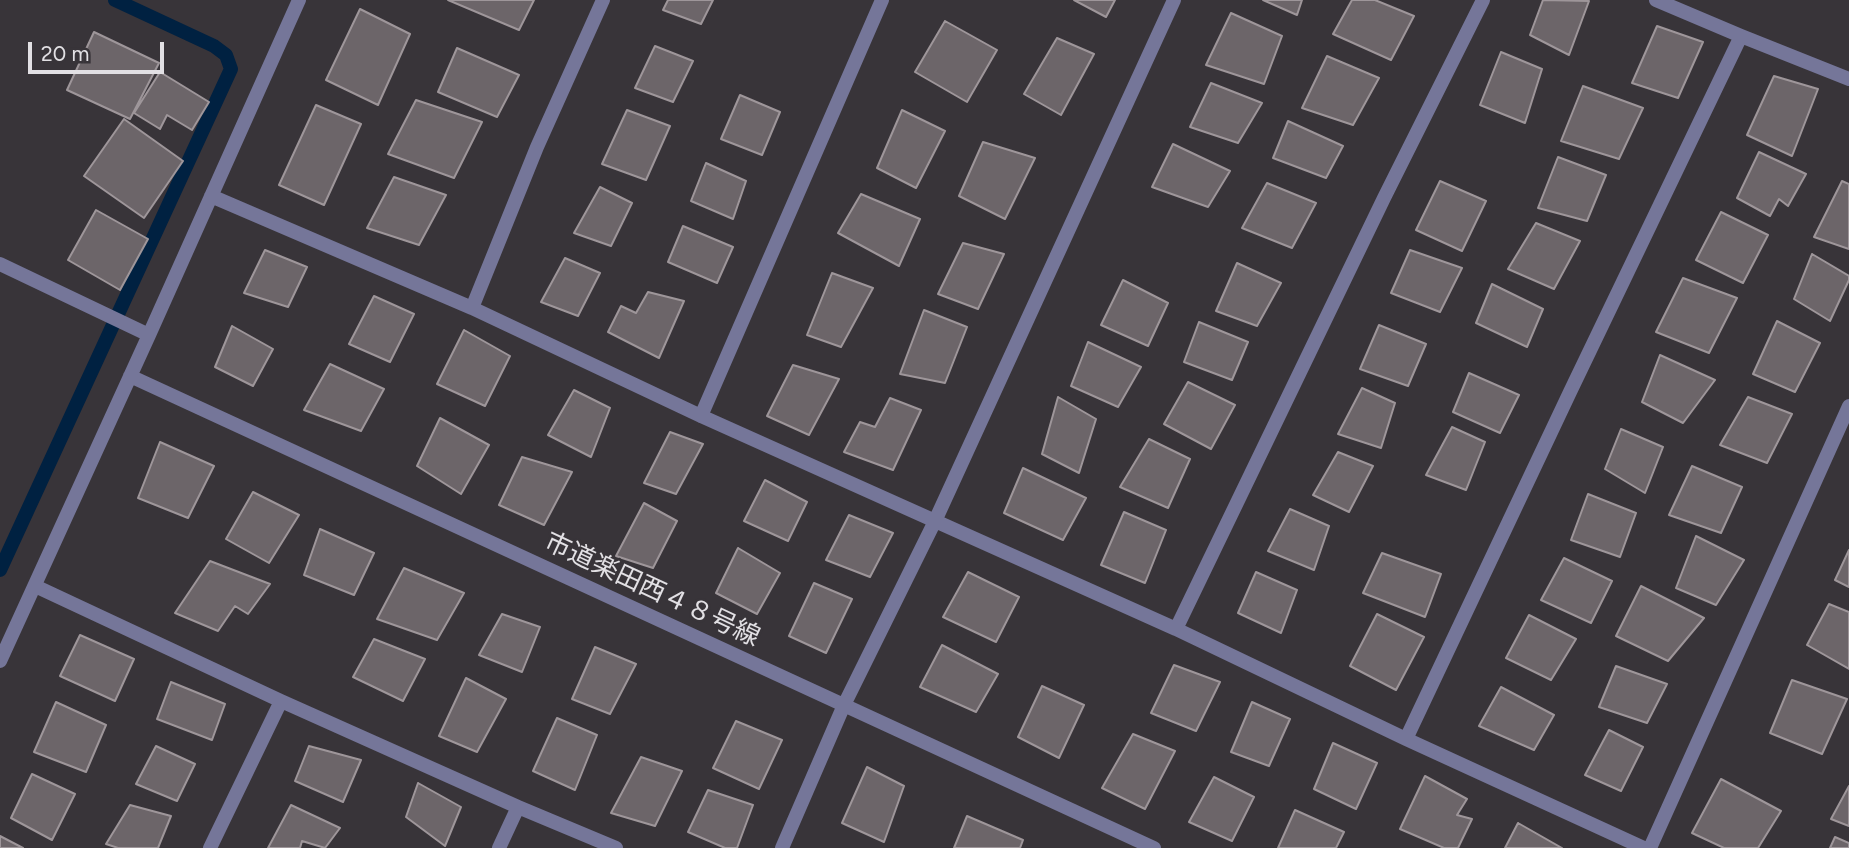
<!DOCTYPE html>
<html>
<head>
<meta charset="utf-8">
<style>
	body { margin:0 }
	#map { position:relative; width:1849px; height:848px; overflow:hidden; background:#383439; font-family:Figtree,sans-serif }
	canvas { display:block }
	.scale { position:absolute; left:28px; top:42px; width:136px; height:32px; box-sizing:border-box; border:4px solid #e2e0e4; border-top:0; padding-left:9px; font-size:21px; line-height:24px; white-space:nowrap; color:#e2e0e4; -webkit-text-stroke:5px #383439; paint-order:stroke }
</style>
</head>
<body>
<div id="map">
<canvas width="1849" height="848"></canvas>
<div class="scale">20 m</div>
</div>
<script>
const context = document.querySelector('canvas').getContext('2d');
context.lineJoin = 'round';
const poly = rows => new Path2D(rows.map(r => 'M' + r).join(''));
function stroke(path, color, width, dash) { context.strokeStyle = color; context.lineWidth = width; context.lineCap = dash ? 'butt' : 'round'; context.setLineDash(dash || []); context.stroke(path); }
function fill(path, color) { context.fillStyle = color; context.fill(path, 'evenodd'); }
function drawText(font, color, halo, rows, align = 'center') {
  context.font = font + ' Figtree,"Noto Sans JP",sans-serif'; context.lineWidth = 5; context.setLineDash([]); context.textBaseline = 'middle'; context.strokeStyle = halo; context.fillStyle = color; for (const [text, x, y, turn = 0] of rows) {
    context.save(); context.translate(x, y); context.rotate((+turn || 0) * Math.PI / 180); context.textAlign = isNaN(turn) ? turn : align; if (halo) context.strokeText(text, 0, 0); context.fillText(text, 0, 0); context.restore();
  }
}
stroke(poly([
	[0,570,231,69,226,55,214,46,115,0]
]), '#002141', 14);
const building = poly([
	[448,0,534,0,519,30,448,0],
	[668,0,713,0,701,24,663,10,668,0],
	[1074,0,1115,0,1106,17,1074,0],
	[1263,0,1302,0,1297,15,1263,0],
	[1352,0,1375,0,1414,16,1391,60,1333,34,1352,0],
	[1543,0,1589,1,1569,55,1530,35,1543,0],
	[360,9,410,34,378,105,326,80,360,9],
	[1231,13,1282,36,1264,84,1206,65,1231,13],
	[945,21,997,50,967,102,915,72,945,21],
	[1657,26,1703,42,1678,98,1632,83,1657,26],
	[94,32,159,63,130,119,67,90,94,32],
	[1057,38,1094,54,1061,115,1024,94,1057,38],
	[655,46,693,61,673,102,635,88,655,46],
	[457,48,519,75,497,117,438,92,457,48],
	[1501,52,1542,69,1525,123,1480,105,1501,52],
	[1327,56,1379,78,1353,125,1302,108,1327,56],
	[160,72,209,102,192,130,167,115,160,129,134,113,160,72],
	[1774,76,1818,89,1792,156,1747,135,1774,76],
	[1211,83,1262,103,1238,143,1190,127,1211,83],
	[1583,86,1643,108,1619,159,1561,141,1583,86],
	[740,95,780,112,762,155,721,139,740,95],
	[416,100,482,122,454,178,388,154,416,100],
	[316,105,361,124,324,205,279,185,316,105],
	[627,110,670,126,646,180,602,164,627,110],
	[902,110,945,131,916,188,877,168,902,110],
	[124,119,183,161,144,218,84,176,124,119],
	[1288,121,1343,146,1326,178,1273,158,1288,121],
	[983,142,1035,158,1005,219,959,196,983,142],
	[1173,144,1230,171,1208,207,1152,187,1173,144],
	[1759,152,1806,174,1788,206,1779,199,1770,216,1737,198,1759,152],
	[1558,157,1606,175,1587,221,1538,208,1558,157],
	[706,163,746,181,733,219,691,201,706,163],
	[394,177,446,195,419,245,367,228,394,177],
	[1440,181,1486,201,1462,251,1416,230,1440,181],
	[1842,181,1849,184,1849,249,1814,237,1842,181],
	[1267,183,1316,203,1292,248,1242,228,1267,183],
	[600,187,632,203,611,246,574,233,600,187],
	[861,194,920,219,899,266,838,233,861,194],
	[96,210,148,239,120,290,68,260,96,210],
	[1721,212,1768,235,1743,283,1696,260,1721,212],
	[1536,223,1580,241,1554,289,1508,269,1536,223],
	[683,226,733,247,717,283,668,262,683,226],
	[963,243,1004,254,978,309,938,294,963,243],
	[265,250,307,267,288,307,244,293,265,250],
	[1410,250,1462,268,1440,312,1391,293,1410,250],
	[1812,254,1849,276,1849,280,1830,321,1794,299,1812,254],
	[565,258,600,273,578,316,541,302,565,258],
	[1237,263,1281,283,1257,326,1216,311,1237,263],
	[832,273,873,288,841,347,807,335,832,273],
	[1683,278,1737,298,1709,353,1656,332,1683,278],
	[1123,280,1168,303,1148,346,1101,325,1123,280],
	[1492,284,1543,309,1527,347,1476,323,1492,284],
	[648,292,684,301,659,358,608,332,621,306,636,313,648,292],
	[374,296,414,314,390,362,349,344,374,296],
	[924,310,967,327,945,383,900,374,924,310],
	[1777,321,1820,343,1795,392,1753,374,1777,321],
	[1199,322,1248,342,1232,380,1184,362,1199,322],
	[1379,325,1426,344,1408,386,1360,369,1379,325],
	[232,326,273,349,253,386,215,367,232,326],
	[464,330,510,356,485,406,437,384,464,330],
	[1088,342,1141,367,1118,407,1071,386,1088,342],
	[1660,355,1715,380,1683,423,1642,402,1660,355],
	[330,364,384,389,361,431,304,410,330,364],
	[793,365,839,379,809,435,767,416,793,365],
	[1469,373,1519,395,1500,433,1453,412,1469,373],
	[1188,382,1235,405,1211,449,1164,424,1188,382],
	[1362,388,1395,403,1381,448,1338,434,1362,388],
	[574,390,610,408,591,457,548,435,574,390],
	[1058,397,1096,419,1079,473,1042,454,1058,397],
	[1748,397,1792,414,1767,463,1720,445,1748,397],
	[890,398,921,410,893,470,844,452,860,422,875,427,890,398],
	[440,418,489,445,461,494,417,466,440,418],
	[1452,427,1485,442,1466,490,1426,475,1452,427],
	[1621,429,1663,447,1645,493,1605,469,1621,429],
	[670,432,703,444,676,494,644,483,670,432],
	[1149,439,1190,459,1168,508,1120,487,1149,439],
	[160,442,214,466,188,518,138,498,160,442],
	[1338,452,1373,466,1349,512,1313,495,1338,452],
	[522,457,572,472,544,525,499,505,522,457],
	[1692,466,1742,487,1721,533,1669,515,1692,466],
	[1023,468,1086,498,1063,540,1004,513,1023,468],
	[765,480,807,502,788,541,744,521,765,480],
	[253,492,299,515,269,563,226,539,253,492],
	[1588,494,1636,513,1620,557,1571,540,1588,494],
	[644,503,677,521,653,568,616,556,644,503],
	[1290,509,1329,526,1314,570,1268,551,1290,509],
	[1124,512,1166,530,1145,583,1101,565,1124,512],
	[849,515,893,533,870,577,826,560,849,515],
	[320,529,374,553,354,595,304,575,320,529],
	[1696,536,1744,560,1716,605,1676,588,1696,536],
	[738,548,780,573,757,614,716,593,738,548],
	[1849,550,1849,587,1835,580,1849,550],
	[1382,553,1441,574,1425,617,1363,593,1382,553],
	[1564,558,1612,581,1591,623,1541,600,1564,558],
	[210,561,270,584,248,614,235,606,218,631,175,613,210,561],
	[404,568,464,593,437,640,377,619,404,568],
	[968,572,1019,597,996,642,943,617,968,572],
	[1256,572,1297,590,1281,633,1238,613,1256,572],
	[814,583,852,599,826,653,789,636,814,583],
	[1641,586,1704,618,1668,661,1616,636,1641,586],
	[1829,604,1849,612,1849,669,1807,645,1829,604],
	[502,614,540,627,522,672,479,655,502,614],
	[1377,614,1424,637,1396,690,1350,666,1377,614],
	[1529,615,1576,639,1551,680,1506,658,1529,615],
	[80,635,134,659,115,701,60,676,80,635],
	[374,639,425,659,403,701,353,677,374,639],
	[942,645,998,674,976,712,920,687,942,645],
	[595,647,636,664,610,714,572,699,595,647],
	[1174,665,1220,682,1196,731,1151,713,1174,665],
	[1616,666,1667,684,1647,723,1599,707,1616,666],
	[466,678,506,699,477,752,439,736,466,678],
	[1792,680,1847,699,1822,754,1770,733,1792,680],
	[171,682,225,704,212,740,157,719,171,682],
	[1042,686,1084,705,1059,758,1018,737,1042,686],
	[1501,687,1554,715,1534,750,1479,726,1501,687],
	[56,702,106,725,86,772,34,752,56,702],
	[1252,702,1290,719,1269,766,1231,752,1252,702],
	[557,718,597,735,575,790,533,771,557,718],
	[736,721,782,740,759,789,713,768,736,721],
	[1609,730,1643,747,1621,791,1585,775,1609,730],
	[1133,734,1175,751,1145,809,1102,788,1133,734],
	[1333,743,1377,763,1356,809,1314,789,1333,743],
	[156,746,195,764,177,801,136,784,156,746],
	[309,746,361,760,343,802,295,781,309,746],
	[641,757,682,771,655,826,611,813,641,757],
	[867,767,904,786,884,842,842,823,867,767],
	[32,774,75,794,52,840,11,818,32,774],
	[1425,776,1467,799,1457,815,1472,819,1458,848,1444,848,1400,829,1425,776],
	[1214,777,1254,797,1232,841,1189,822,1214,777],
	[1721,779,1781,811,1758,848,1724,848,1692,833,1721,779],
	[418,783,461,807,445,846,406,817,418,783],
	[1849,786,1849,826,1831,819,1849,786],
	[708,790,753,805,737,848,725,848,688,832,708,790],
	[130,805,171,816,158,848,118,848,106,844,130,805],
	[291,805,340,828,325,848,302,841,300,848,268,848,291,805],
	[1295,810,1344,832,1336,848,1278,848,1295,810],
	[967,816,1023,840,1020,848,954,848,967,816],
	[1518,823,1562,848,1505,848,1518,823],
	[0,836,23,848,0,848,0,836],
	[1835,837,1849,843,1849,848,1830,848,1835,837]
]);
fill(building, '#6c6569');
stroke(building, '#9e969a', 2);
stroke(poly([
	[1656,0,1741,36,1849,79],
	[211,196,472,308,701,416,1176,629,1406,739,1644,848],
	[0,264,149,335],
	[472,308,537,147,603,0],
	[130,376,1154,848],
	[701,416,882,0],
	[35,586,281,701,518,807,616,848],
	[1176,629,1384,198,1483,0],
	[0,661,149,335,299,0],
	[1406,739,1570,392,1741,36],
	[210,848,281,701],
	[499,848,518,807],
	[782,848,844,705,935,521,1174,0],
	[1650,848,1849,406]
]), '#757699', 14);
drawText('26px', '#e2e0e4', '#383439', [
	["市道楽田西４８号線",652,590,25]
]);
</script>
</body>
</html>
